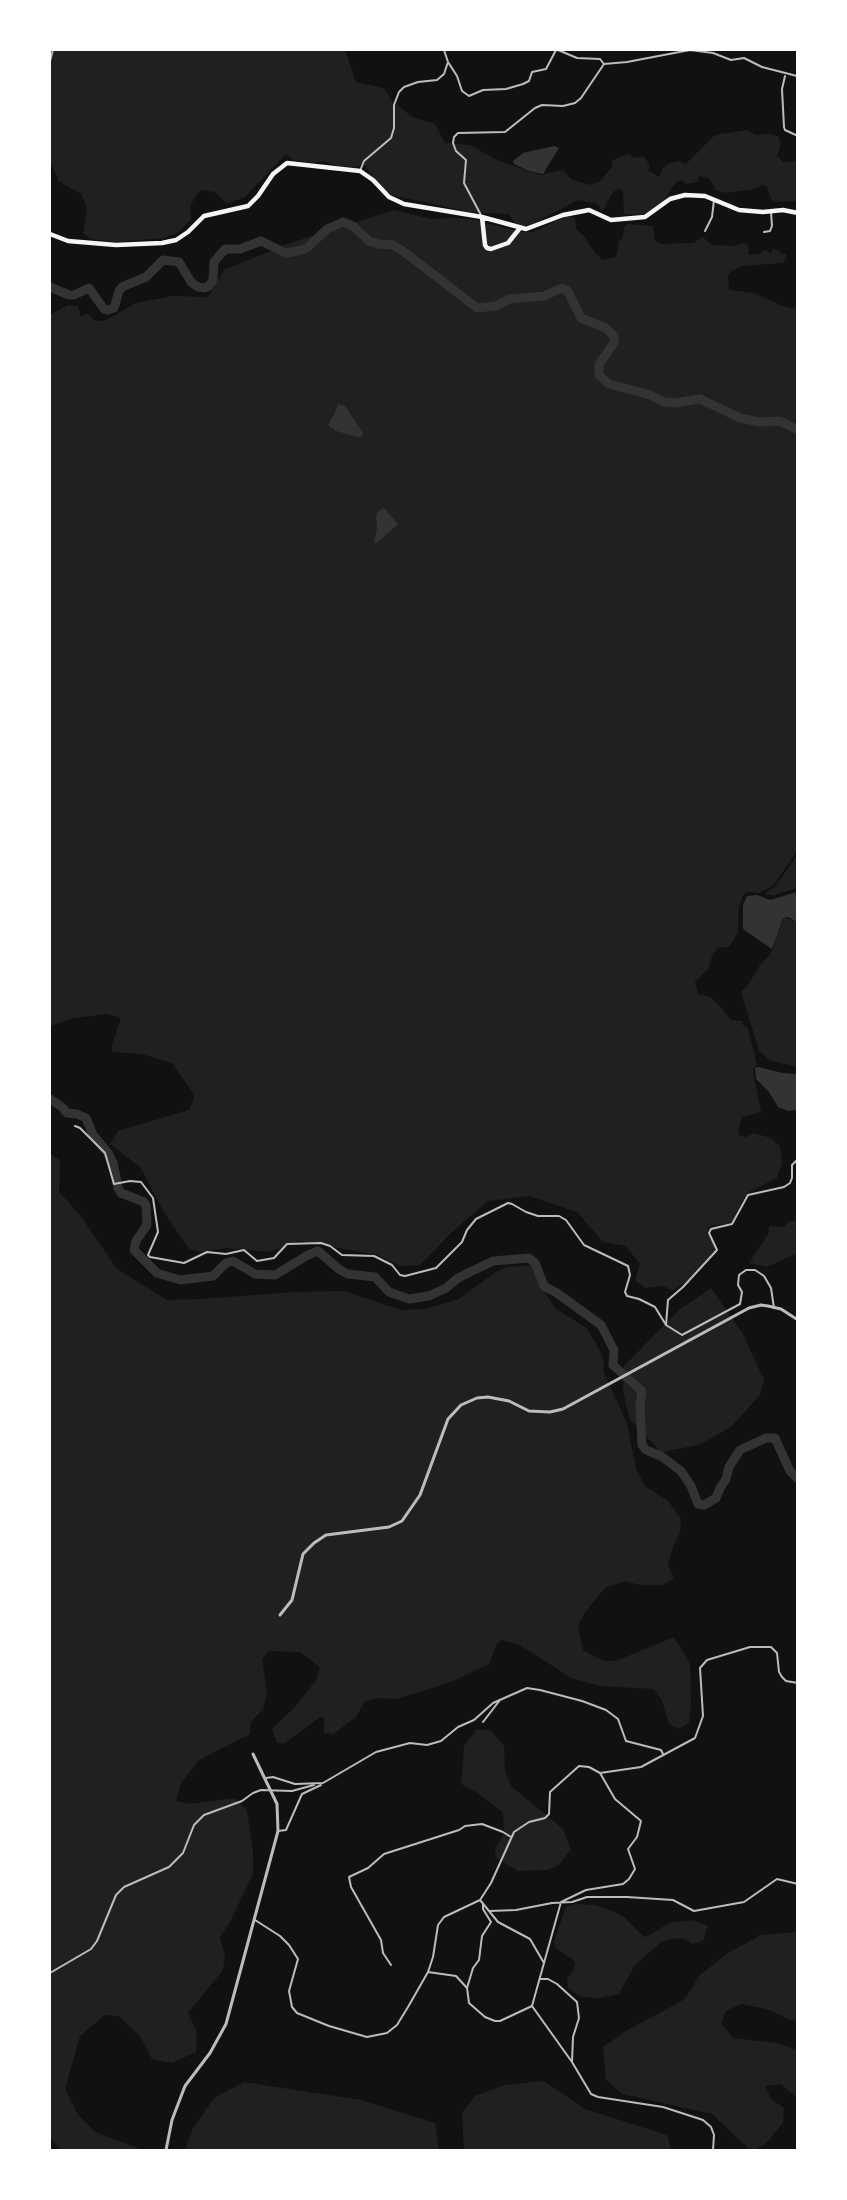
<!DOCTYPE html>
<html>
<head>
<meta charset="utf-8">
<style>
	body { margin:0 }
	#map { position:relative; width:847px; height:2200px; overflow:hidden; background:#111; font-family:Georgia,serif }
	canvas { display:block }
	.frame { position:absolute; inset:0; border:51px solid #fff; pointer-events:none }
</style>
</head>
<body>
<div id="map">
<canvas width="847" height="2200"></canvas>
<div class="frame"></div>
</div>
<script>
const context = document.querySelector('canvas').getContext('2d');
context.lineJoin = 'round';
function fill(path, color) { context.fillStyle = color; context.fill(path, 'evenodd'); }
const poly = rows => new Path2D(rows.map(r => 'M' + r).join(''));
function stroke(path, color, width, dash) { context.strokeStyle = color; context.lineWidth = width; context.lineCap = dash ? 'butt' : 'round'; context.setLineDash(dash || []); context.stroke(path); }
fill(poly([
	[50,50,345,50,356,82,384,88,391,100,412,117,435,124,445,143,470,145,499,161,540,175,563,170,571,179,590,185,600,181,612,167,612,161,625,155,629,154,634,158,643,156,650,165,648,170,659,177,663,168,670,163,679,161,686,164,715,135,747,130,756,135,769,134,778,136,781,143,777,156,783,162,797,161,797,201,774,202,771,199,767,187,763,185,754,189,726,193,716,190,710,179,699,176,697,182,685,184,684,181,679,181,673,186,663,202,646,215,624,214,623,192,619,188,612,193,603,211,597,204,578,200,533,224,523,226,515,223,509,214,469,212,387,194,363,164,355,167,338,166,323,161,313,163,293,160,286,154,245,197,227,204,215,192,200,190,190,206,191,219,179,232,165,238,115,242,91,239,83,233,87,207,81,194,58,181,57,176,50,163],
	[394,210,431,219,452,218,471,219,521,232,533,232,566,216,575,218,576,229,583,235,594,252,603,260,616,257,619,241,623,237,624,227,628,224,653,226,655,241,661,244,693,243,703,237,712,245,733,246,743,243,747,244,749,249,748,253,751,255,759,254,766,249,770,254,773,248,780,251,781,254,786,253,787,256,783,263,741,266,731,272,728,276,729,290,754,293,785,307,797,309,797,851,773,886,759,893,747,892,743,895,739,907,738,932,732,943,728,947,717,948,711,959,709,968,695,982,698,994,710,997,719,1005,731,1020,743,1021,742,1024,748,1029,757,1065,754,1067,753,1071,761,1112,742,1117,738,1130,740,1136,746,1137,754,1133,771,1138,780,1147,782,1163,777,1178,749,1192,742,1201,733,1220,727,1224,713,1225,709,1227,707,1234,715,1246,715,1252,687,1281,672,1291,664,1286,645,1288,635,1280,640,1264,626,1246,603,1242,577,1212,529,1196,488,1201,452,1232,420,1265,400,1266,378,1255,300,1241,270,1252,226,1248,201,1252,189,1249,165,1214,140,1167,110,1144,118,1131,189,1110,195,1096,172,1063,142,1054,112,1052,112,1045,121,1018,107,1014,74,1018,50,1026,50,315,68,305,78,306,81,317,87,313,95,321,106,320,136,303,172,296,208,297,224,270,287,244],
	[797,855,797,888,774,895,764,894,775,887],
	[787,918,797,923,797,1067,771,1061,759,1051,741,992,750,982,760,965,771,953,783,919],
	[50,1154,60,1160,59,1192,80,1215,117,1269,167,1300,200,1299,295,1292,344,1291,401,1310,425,1309,459,1299,497,1271,507,1267,536,1265,543,1278,545,1293,556,1309,587,1328,599,1349,603,1358,604,1373,627,1423,636,1469,645,1486,668,1501,681,1519,680,1532,671,1552,668,1566,674,1579,662,1585,640,1585,625,1581,605,1588,586,1611,578,1626,583,1650,604,1661,616,1661,674,1637,690,1663,691,1703,689,1723,679,1729,669,1724,662,1700,654,1689,600,1686,571,1678,520,1645,502,1640,497,1643,489,1664,451,1682,397,1699,381,1698,365,1701,356,1717,333,1734,324,1733,324,1718,320,1717,285,1743,277,1743,272,1729,295,1707,317,1679,320,1667,300,1652,269,1651,262,1659,267,1692,263,1709,251,1722,250,1734,199,1760,181,1783,176,1801,189,1804,235,1798,247,1811,253,1852,253,1874,230,1922,220,1937,225,1956,223,1970,188,2013,197,2032,196,2052,172,2063,152,2059,140,2036,118,2016,105,2015,80,2036,65,2089,77,2113,95,2132,143,2150,61,2150,50,2138],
	[797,1220,797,1253,767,1267,749,1263,768,1234,769,1226,783,1227,789,1222],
	[711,1288,743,1334,764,1380,760,1395,731,1427,699,1445,661,1452,629,1418,623,1390,624,1366,680,1309],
	[477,1729,491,1731,504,1746,505,1771,511,1786,563,1829,571,1849,560,1864,548,1870,518,1871,496,1858,495,1849,504,1834,503,1813,478,1793,461,1784,464,1746],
	[574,1904,596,1905,615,1912,624,1917,644,1937,648,1936,669,1923,692,1920,708,1926,703,1941,692,1944,685,1939,677,1938,661,1942,634,1966,619,1994,599,1998,581,1997,568,1988,567,1979,574,1970,575,1963,572,1959,556,1948,554,1941,566,1907],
	[797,1932,797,2021,790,2020,767,2009,741,2004,726,2011,721,2023,733,2038,778,2043,797,2050,797,2098,781,2084,765,2086,771,2099,784,2108,783,2123,767,2142,757,2149,750,2150,712,2114,622,2094,606,2080,603,2047,626,2031,685,1999,699,1976,728,1953,761,1935],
	[544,2081,585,2109,667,2135,671,2150,464,2150,462,2113,475,2096,504,2085],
	[244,2082,361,2100,435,2123,439,2150,185,2150,193,2128,214,2098]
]), '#202020');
fill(poly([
	[554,146,559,148,543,174,529,171,514,164,513,161,523,153],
	[338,404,345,406,363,433,361,438,336,431,329,426,329,422,334,415],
	[384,508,398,524,377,543,374,543,377,528,376,517,378,511],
	[797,892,797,923,789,917,783,918,772,949,743,929,743,905,747,896,757,895,770,900],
	[758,1067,783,1073,797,1074,797,1110,788,1111,778,1107,769,1092,756,1079,755,1068]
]), '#333');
stroke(poly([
	[50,287,69,295,74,295,89,288,104,309,107,310,114,308,119,291,122,287,146,277,163,260,179,262,191,282,198,287,204,288,209,286,213,280,214,262,225,249,240,249,261,241,286,253,298,251,307,248,327,229,343,222,353,226,369,241,378,244,393,245,403,251,477,308,496,306,509,299,544,296,562,288,568,291,581,318,606,328,614,336,614,343,599,364,599,375,609,384,647,394,664,402,675,403,700,399,740,418,759,422,780,421,798,430],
	[50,1099,62,1107,67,1113,77,1114,86,1118,93,1135,108,1153,113,1163,118,1188,121,1193,144,1202,146,1206,147,1225,136,1241,134,1250,157,1273,180,1280,213,1276,226,1263,233,1261,255,1274,275,1275,308,1255,318,1251,340,1270,348,1274,375,1277,389,1292,409,1299,429,1296,446,1288,458,1278,493,1261,529,1258,535,1263,544,1286,557,1293,601,1325,614,1350,613,1365,642,1391,640,1405,642,1445,646,1450,661,1456,681,1471,691,1486,698,1504,704,1505,716,1498,720,1488,726,1479,729,1467,740,1450,766,1438,775,1438,790,1471,798,1479]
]), '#333', 9);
stroke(poly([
	[558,50,577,58,600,59,604,64,627,62,690,50,713,53,731,60,744,58,762,67,797,76,798,65],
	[50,61,53,50],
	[448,62,457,76,462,91,469,96,483,90,506,89,523,84,529,81,532,72,546,69,556,50],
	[785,76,782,89,784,127,785,130,798,136],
	[360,171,364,161,391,138,394,128,394,105,399,92,404,87,418,82,437,80,444,74,448,62,444,50],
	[482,217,464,183,466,160,456,151,453,143,454,137,458,133,505,132,535,108,542,105,563,106,575,103,581,98,604,64],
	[705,231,712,217,714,200],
	[764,232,770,231,772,226,771,212],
	[75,1126,80,1128,105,1153,114,1184,130,1181,141,1182,153,1198,158,1232,148,1255,150,1257,184,1263,207,1252,226,1254,244,1250,257,1261,274,1258,287,1244,321,1243,330,1246,342,1255,374,1256,392,1265,400,1275,405,1276,436,1268,462,1242,467,1230,476,1219,508,1203,512,1204,526,1212,538,1216,559,1216,566,1220,584,1245,628,1266,630,1275,625,1292,627,1296,639,1299,655,1307,666,1325,682,1335,740,1304,742,1292,738,1285,739,1275,746,1270,755,1270,764,1276,771,1288,774,1308],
	[666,1325,668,1300,683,1287,717,1250,709,1233,711,1229,732,1224,748,1195,784,1187,790,1183,792,1178,792,1165,798,1159],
	[483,1722,500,1700],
	[600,1773,615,1799,641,1821,637,1837,628,1849,635,1869,629,1879,623,1884,586,1890,561,1902,532,2006,572,2062,591,2094,598,2097,663,2107,703,2120,711,2127,714,2135,713,2150],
	[266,1778,273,1777,295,1784,323,1783,376,1752,410,1743,427,1745,441,1741,458,1727,474,1720,493,1703,527,1688,540,1690,582,1701,606,1710,618,1719,626,1741,661,1750,663,1754],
	[278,1831,286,1830,302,1794,321,1785],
	[483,1904,483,1909,491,1922,482,1936,479,1960,473,1968,467,1988,469,2003,485,2017,495,2021,500,2021,532,2006],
	[490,1911,516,1910,552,1903,572,1902,587,1897,627,1897,673,1900,694,1911,744,1902,777,1879,798,1884],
	[255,1920,280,1936,289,1945,298,1959,289,1991,292,2007,297,2013,329,2026,367,2037,387,2033,397,2025,408,2007,428,1972,433,1957,438,1925,444,1917,480,1900],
	[544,1963,530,1939,498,1922,480,1900,491,1883,514,1832,529,1822,545,1818,549,1814,550,1792,579,1766,589,1767,600,1773,641,1767,695,1738,703,1716,700,1668,707,1660,750,1647,771,1647,777,1653,779,1672,782,1677,786,1681,798,1683],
	[391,1965,383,1953,381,1940,351,1887,349,1877,368,1868,384,1854,459,1830,465,1826,482,1824,503,1832,511,1837],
	[428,1972,456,1976,467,1988],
	[50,1973,91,1949,97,1941,116,1895,124,1887,169,1867,183,1853,194,1825,204,1815,242,1801,253,1793,261,1790,292,1791,314,1785],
	[540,1979,548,1979,557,1984,577,2002,579,2018,573,2037,572,2062]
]), '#bcbcbc', 2);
stroke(poly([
	[280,1615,292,1600,303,1554,314,1543,326,1535,389,1527,402,1521,420,1495,448,1419,461,1405,477,1398,488,1397,509,1401,529,1411,550,1412,563,1409,749,1308,761,1305,768,1306,781,1309,798,1320],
	[166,2150,172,2120,185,2086,210,2053,226,2024,278,1831,277,1804,253,1754]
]), '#bcbcbc', 3);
stroke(poly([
	[482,217,485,245,487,248,491,249,508,243,520,228],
	[50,234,68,241,116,245,162,243,176,240,188,232,204,216,248,206,258,196,273,174,287,163,360,171,373,180,389,197,404,204,482,217,526,229,563,215,589,210,611,220,645,217,670,199,685,195,705,196,739,210,763,212,783,210,798,213]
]), '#f5f5f5', 4.5);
</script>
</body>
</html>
